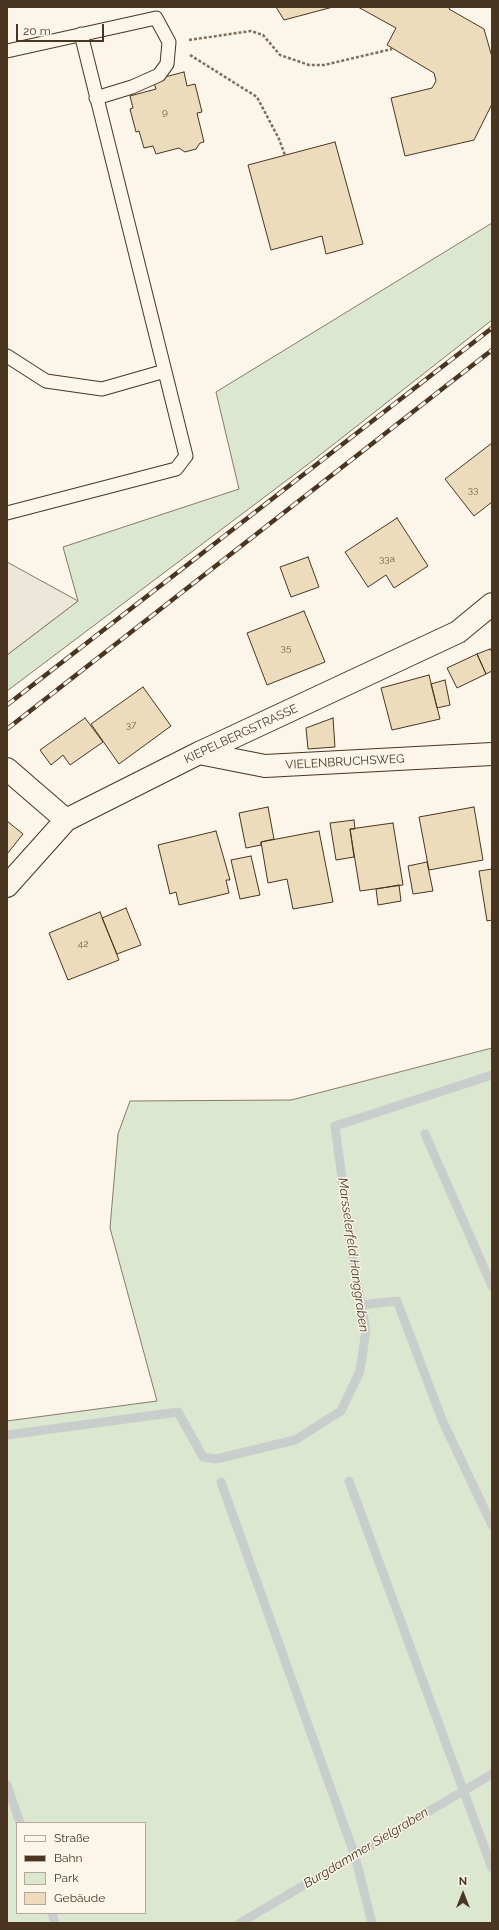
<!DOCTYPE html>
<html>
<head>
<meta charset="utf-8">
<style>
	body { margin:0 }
	#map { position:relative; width:499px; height:1930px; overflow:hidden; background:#fbf6e9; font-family:Raleway,sans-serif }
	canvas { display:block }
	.frame { position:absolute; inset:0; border:8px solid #4a3520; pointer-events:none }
	.legend { position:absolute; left:16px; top:1822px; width:130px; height:92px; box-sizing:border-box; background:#fbf6e9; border:1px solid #b4a999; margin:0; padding:5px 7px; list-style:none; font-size:12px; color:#4a3520 }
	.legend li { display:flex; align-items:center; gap:8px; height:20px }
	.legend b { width:20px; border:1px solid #b4a999 }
	.north { position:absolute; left:443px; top:1874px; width:40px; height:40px; -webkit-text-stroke:3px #fbf6e9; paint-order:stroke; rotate:0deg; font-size:11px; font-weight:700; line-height:16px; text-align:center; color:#4a3520 }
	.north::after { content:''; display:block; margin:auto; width:14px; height:18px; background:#4a3520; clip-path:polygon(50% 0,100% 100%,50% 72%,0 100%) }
	.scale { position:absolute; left:16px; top:24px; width:88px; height:18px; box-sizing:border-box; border:2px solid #4a3520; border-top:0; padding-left:5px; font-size:12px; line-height:14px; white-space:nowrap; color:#4a3520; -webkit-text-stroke:3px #fbf6e9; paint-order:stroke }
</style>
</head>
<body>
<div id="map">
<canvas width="499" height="1930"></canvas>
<div class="frame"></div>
<ul class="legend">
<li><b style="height:5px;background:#fbf6e9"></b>Straße</li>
<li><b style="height:5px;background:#4a3520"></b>Bahn</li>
<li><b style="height:11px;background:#dce7d0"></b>Park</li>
<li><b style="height:11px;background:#ecdcbc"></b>Gebäude</li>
</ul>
<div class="north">N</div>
<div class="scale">20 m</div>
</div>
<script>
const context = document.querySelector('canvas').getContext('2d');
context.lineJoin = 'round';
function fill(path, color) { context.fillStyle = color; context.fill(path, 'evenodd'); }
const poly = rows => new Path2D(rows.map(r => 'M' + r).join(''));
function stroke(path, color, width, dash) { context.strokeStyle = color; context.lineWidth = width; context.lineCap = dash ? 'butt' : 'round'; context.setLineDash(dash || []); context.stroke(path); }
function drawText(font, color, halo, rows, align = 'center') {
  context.font = font + ' Raleway,sans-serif'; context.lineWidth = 3; context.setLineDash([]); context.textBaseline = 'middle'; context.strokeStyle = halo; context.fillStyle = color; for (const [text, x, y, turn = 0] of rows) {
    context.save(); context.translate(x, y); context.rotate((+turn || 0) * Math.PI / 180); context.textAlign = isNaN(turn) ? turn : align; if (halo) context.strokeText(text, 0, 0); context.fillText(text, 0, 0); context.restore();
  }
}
const green = poly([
	[492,223,492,320,311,462,7,691,7,655,78,601,63,547,239,489,216,392,492,223],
	[492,1048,492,1923,7,1923,7,1421,157,1401,110,1228,118,1134,130,1101,291,1100,492,1048],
	[17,1823,145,1823,145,1913,17,1913,17,1823]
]);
fill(green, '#dce7d0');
stroke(green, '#887966', 1);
const parking = poly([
	[7,562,78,601,7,655,7,562]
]);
fill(parking, '#ede7d9');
stroke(parking, '#887966', 1);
stroke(poly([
	[425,1134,492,1286],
	[361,1305,397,1301,443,1422,492,1525],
	[7,1435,178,1412,203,1457,216,1459,295,1440,341,1411,360,1371,366,1330,353,1261,335,1126,492,1075],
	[349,1481,492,1868],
	[221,1482,355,1856,372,1923],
	[7,1785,20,1823],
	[52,1913,55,1923],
	[240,1923,492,1774]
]), '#c9cecd', 9);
const building = poly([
	[276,7,333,7,284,20,276,7],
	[358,7,450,7,449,9,484,29,492,57,492,104,474,140,405,156,391,98,432,88,436,81,434,73,387,45,396,28,358,7],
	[184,72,187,86,195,84,202,112,197,113,204,142,200,143,196,149,185,152,179,148,156,154,153,146,144,148,139,131,136,132,130,109,133,108,130,96,156,89,153,80,184,72],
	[335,142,363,244,326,254,322,236,271,250,248,165,335,142],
	[492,443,492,502,474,516,445,479,492,443],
	[397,518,428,566,394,588,386,575,368,587,345,552,397,518],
	[308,557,319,587,291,597,280,567,308,557],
	[304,611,325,662,267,685,247,633,304,611],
	[490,649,492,652,492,671,486,674,477,654,490,649],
	[477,654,486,674,457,688,447,668,477,654],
	[429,675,440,719,392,730,381,688,429,675],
	[445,680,450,705,437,708,431,684,445,680],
	[143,687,171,726,119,764,91,724,143,687],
	[85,718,103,742,70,765,63,755,51,765,40,750,85,718],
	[333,718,335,747,308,749,306,728,333,718],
	[268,807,274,839,261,842,261,845,246,848,239,813,268,807],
	[474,807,483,860,429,870,419,817,474,807],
	[354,820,355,829,350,829,354,857,336,860,330,823,354,820],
	[7,821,23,834,7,854,7,821],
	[393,823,403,885,360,891,350,829,393,823],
	[216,831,230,880,226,880,229,893,179,905,176,892,170,894,158,845,216,831],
	[319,831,333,902,293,909,287,879,268,883,261,842,319,831],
	[251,856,260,895,240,899,231,860,251,856],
	[427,862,433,891,413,894,408,866,427,862],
	[492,869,492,920,487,921,479,871,492,869],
	[399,885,401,901,378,905,376,889,399,885],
	[126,908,141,945,117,954,102,918,126,908],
	[100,912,119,960,68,980,49,933,100,912]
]);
fill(building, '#ecdcbc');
stroke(building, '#4a3520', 1);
const service = poly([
	[7,51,156,18,169,42,167,64,159,75,132,87,96,98],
	[7,356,46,381,102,389,165,371],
	[7,513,176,469,186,456,81,34]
]);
const minor = poly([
	[199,753,265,766,492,754],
	[7,769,66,820],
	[7,886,66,820,199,753,458,632,492,604]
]);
stroke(service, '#4a3520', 15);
stroke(minor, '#4a3520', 24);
stroke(poly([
	[189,40,251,31,263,35,280,55,309,65,324,65,392,49],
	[190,55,257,97,279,139,285,155]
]), '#7f6f5c', 2.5, [3, 2]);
stroke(service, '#fbf6e9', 13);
stroke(minor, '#fbf6e9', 22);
const rail = poly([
	[7,705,492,328],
	[7,729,492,350]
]);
stroke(rail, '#4a3520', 4.5);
stroke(rail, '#fbf6e9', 3, [9]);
drawText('10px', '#725f47', null, [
	["9",165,112],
	["33",473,490],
	["33a",387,559],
	["35",286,648],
	["37",131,725],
	["42",83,944]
]);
drawText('12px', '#4a3520', '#fbf6e9', [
	["KIEPELBERGSTRASSE",241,734,-25],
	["VIELENBRUCHSWEG",345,762,-3]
]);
drawText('italic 13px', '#4a3520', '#fbf6e9', [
	["Marsselerfeld Hanggraben",353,1255,82],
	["Burgdammer Sielgraben",366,1848,-31]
]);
</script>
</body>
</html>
